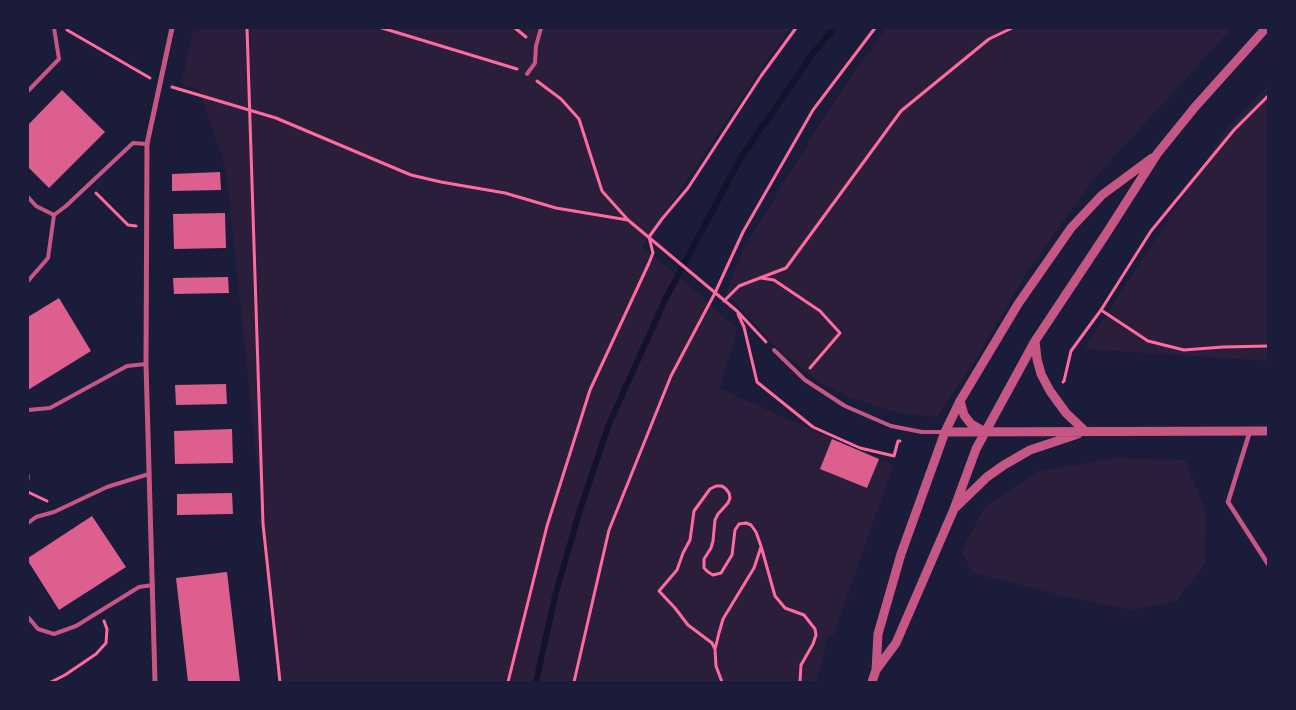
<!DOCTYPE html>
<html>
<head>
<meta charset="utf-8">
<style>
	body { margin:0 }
	#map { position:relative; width:1296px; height:710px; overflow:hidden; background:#1b1b3a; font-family:Rubik,sans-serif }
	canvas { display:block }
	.frame { position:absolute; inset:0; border:29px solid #1b1b3a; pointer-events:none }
</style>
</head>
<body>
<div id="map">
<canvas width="1296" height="710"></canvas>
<div class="frame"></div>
</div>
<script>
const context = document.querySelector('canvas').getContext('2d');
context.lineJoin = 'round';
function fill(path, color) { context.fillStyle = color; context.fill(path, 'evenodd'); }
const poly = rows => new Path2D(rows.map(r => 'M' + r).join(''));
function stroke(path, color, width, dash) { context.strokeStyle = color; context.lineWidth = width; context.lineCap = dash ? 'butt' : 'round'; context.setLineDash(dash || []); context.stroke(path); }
fill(poly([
	[194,28,791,28,763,66,642,247,697,292,737,329,720,389,893,465,834,635,829,634,816,682,280,682,226,169,199,90,181,83],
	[886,28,1232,28,1091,182,1026,273,976,359,937,417,898,413,847,396,818,381,778,349,726,293,744,248,831,106],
	[1268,86,1268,361,1084,349,1226,130],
	[1116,458,1185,460,1206,511,1205,563,1177,601,1132,610,1075,599,972,573,961,551,985,507,1040,471]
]), '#2a1e3b');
stroke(poly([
	[536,682,555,596,580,510,609,424,665,300,740,159,812,55,834,28]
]), '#12122b', 6);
fill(poly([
	[62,90,105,132,49,188,28,167,28,125],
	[220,172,221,190,172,191,172,174],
	[225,213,226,248,174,249,173,214],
	[228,277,229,293,174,294,173,278],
	[59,298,91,351,28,390,28,317],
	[226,384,227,404,176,405,175,385],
	[232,429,233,463,175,464,174,431],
	[832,439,879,459,867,488,820,469],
	[232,493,233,514,177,515,177,494],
	[92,516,126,567,59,610,28,561,28,558],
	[227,572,240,682,188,682,176,578]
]), '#dd5f8e');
stroke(poly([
	[247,28,263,524,280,682],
	[382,28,517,69],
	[515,28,526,37],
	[67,30,150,78],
	[537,81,561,99,579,119,602,191,628,220,737,311,766,342],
	[172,87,276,118,411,175,441,182,505,193,556,208,628,220],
	[96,193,128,225,136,226],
	[761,278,774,280,820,311,840,333,810,368],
	[724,301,739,286,786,268,901,111,989,39,1012,28],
	[1101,310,1148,341,1184,350,1223,347,1268,346],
	[738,314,744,327,757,382,813,427,860,448,894,456,898,441,900,441],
	[1063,382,1064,381,1071,351,1101,310,1151,231,1234,130,1268,96],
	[28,475,28,479],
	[28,492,47,501],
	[715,649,712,643,688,625,675,608,659,591,677,570,683,553,690,540,694,511,710,489,716,486,722,486,726,489,729,493,730,498,728,503,718,514,715,520,713,541,711,548,704,559,704,568,708,572,713,575,721,573,732,555,735,530,739,524,746,523,751,525,756,532,761,546,775,596,785,608,804,615,815,629,816,635,813,644,801,665,800,682],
	[51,682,65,675,96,654,106,643,107,629,104,621],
	[508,682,547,526,590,390,649,263,653,253,649,237,662,219,688,188,761,76,796,28],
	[574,682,609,530,671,376,715,293,743,232,813,110,875,28],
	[722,682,716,666,715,649,719,633,723,619,754,568,761,547]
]), '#ff6b9d', 3);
stroke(poly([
	[527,74,535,63,536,46,541,28],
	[28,91,59,59,54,28],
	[28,197,36,206,54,215,66,206,133,143,147,144],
	[28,281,48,258,54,215],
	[774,350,805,380,845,406,891,426,922,432,944,432],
	[28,410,50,408,127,366,146,364],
	[28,523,36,517,54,512,107,487,149,474],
	[28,617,38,629,54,634,76,626,139,587,153,585]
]), '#c65784', 4);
stroke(poly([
	[1250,431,1228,502,1268,564]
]), '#c65784', 4.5);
stroke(poly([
	[155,682,146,364,147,144,172,28]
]), '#c65784', 5);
stroke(poly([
	[1035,341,1037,359,1041,374,1050,391,1066,413,1085,431],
	[960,401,964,415,971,424,985,432],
	[945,432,1268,431],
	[956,507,987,477,1004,465,1030,450,1078,434],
	[876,670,896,643,954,509,976,449,1035,341,1106,234,1157,154,1195,107,1266,28],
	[872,682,876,670,878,634,901,554,945,432,960,401,1018,304,1071,228,1102,195,1152,158]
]), '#c65784', 9);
</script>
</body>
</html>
